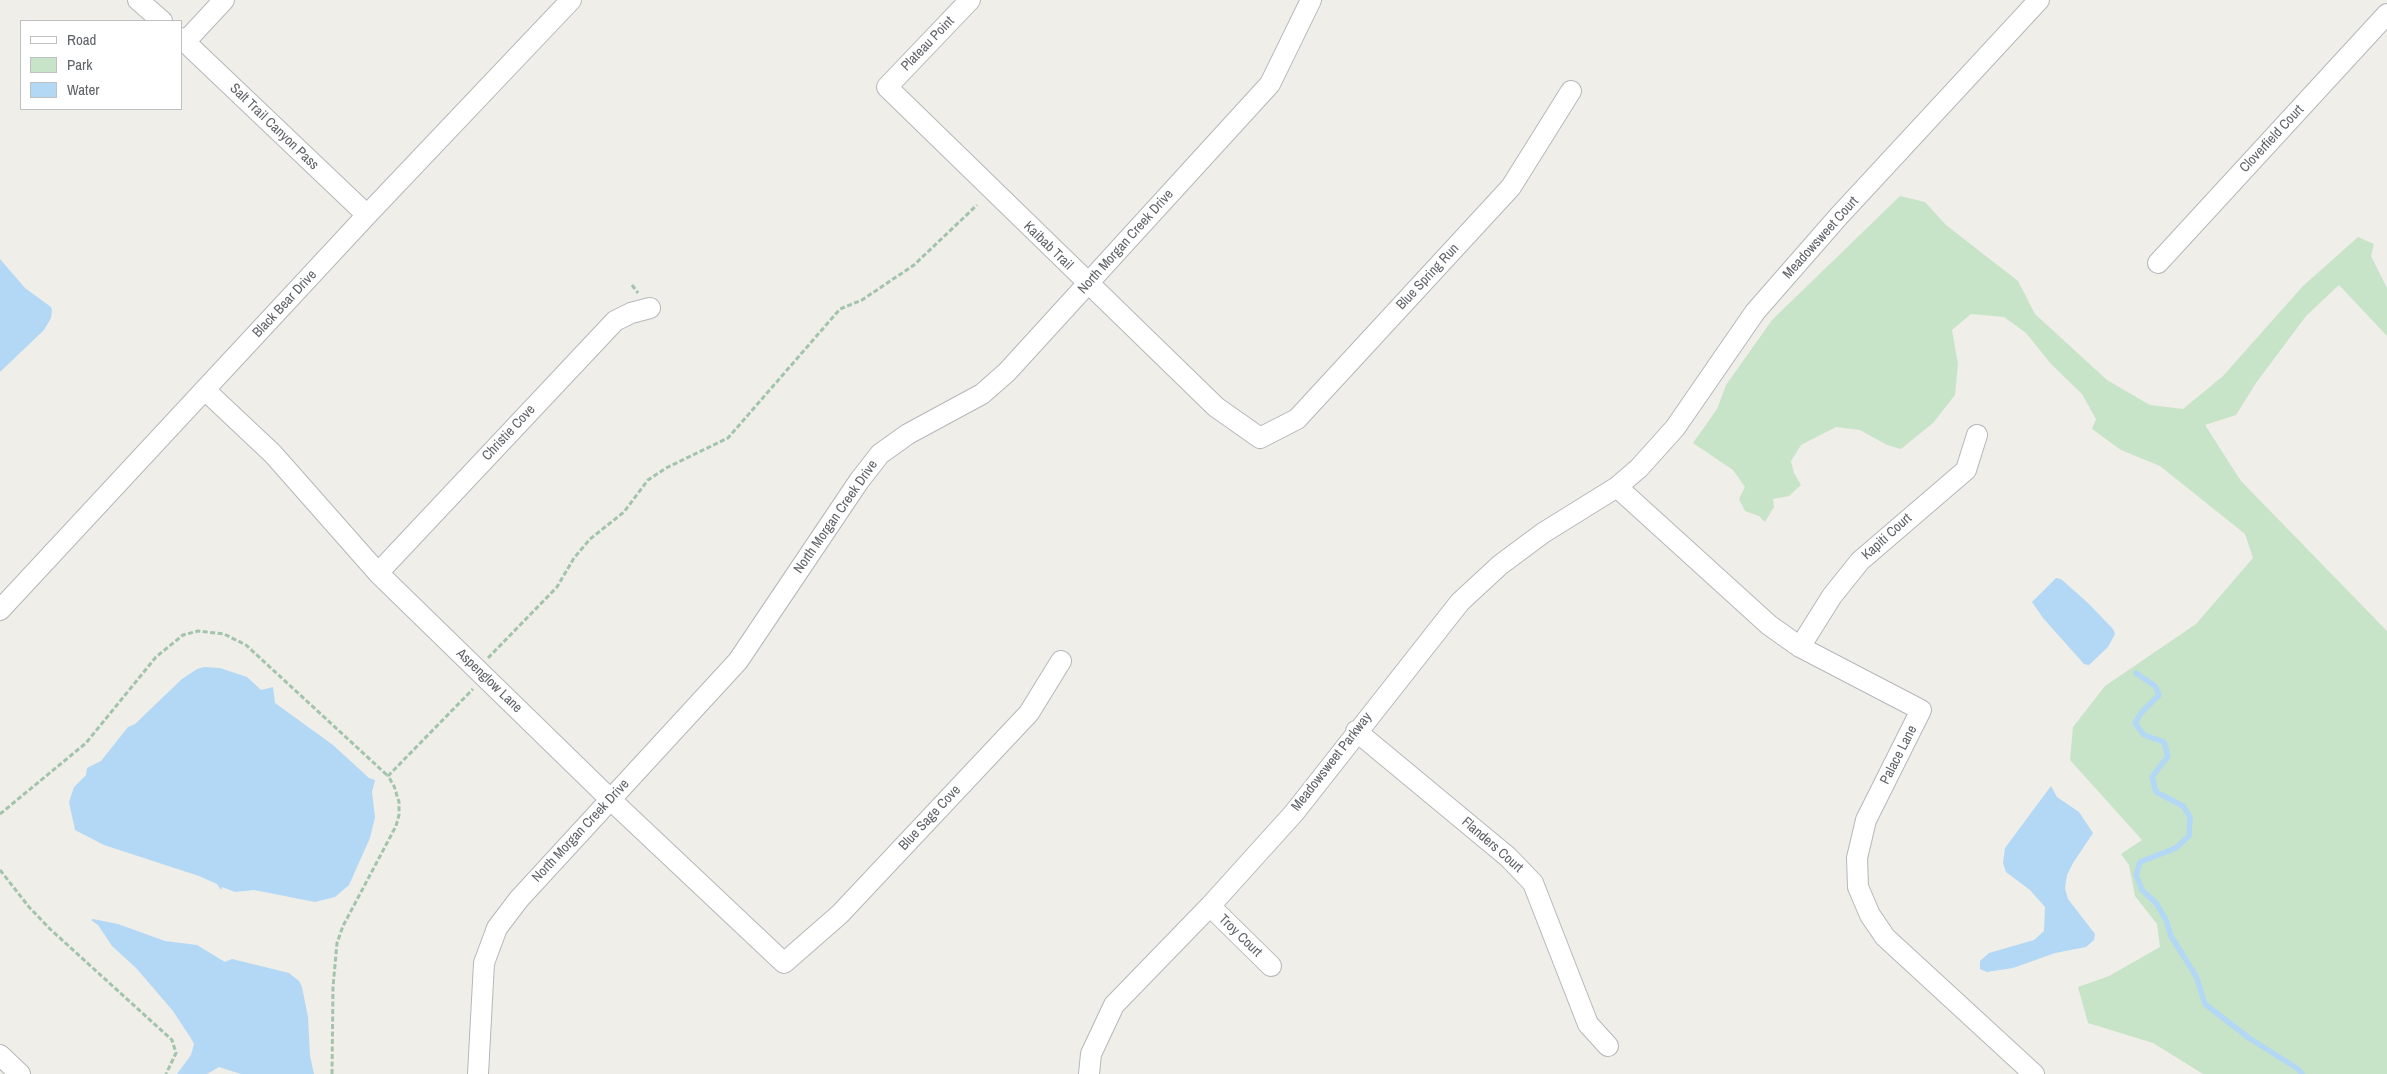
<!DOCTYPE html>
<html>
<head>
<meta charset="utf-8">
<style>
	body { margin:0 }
	#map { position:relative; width:2387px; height:1074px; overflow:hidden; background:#efeee8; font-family:"Archivo Narrow",sans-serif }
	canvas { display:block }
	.legend { position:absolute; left:20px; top:20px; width:162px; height:90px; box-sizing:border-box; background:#fff; border:1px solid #bfc0c2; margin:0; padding:6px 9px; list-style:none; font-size:15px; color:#5f6266 }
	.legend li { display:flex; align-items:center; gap:10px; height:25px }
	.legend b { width:25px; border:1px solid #bfc0c2 }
</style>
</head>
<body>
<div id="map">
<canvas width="2387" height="1074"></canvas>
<ul class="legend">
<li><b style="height:6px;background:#fff"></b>Road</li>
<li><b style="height:14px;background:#c8e4c8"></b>Park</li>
<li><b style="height:14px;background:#b2d8f5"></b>Water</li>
</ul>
</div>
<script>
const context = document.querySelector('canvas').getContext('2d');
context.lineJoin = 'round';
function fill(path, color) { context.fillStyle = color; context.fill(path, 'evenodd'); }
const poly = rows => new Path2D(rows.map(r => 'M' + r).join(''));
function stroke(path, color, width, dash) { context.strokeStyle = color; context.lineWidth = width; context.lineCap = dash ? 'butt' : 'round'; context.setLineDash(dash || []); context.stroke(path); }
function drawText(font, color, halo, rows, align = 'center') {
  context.font = font + ' "Archivo Narrow",sans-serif'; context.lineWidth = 4.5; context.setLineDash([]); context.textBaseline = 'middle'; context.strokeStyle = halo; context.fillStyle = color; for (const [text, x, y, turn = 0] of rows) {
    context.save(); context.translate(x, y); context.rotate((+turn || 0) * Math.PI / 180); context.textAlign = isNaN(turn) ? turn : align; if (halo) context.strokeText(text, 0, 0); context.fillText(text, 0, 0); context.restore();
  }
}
fill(poly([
	[1900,196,1925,202,1946,225,2018,281,2035,314,2107,380,2150,405,2183,409,2223,376,2303,286,2358,237,2374,244,2371,256,2387,288,2387,336,2339,285,2306,316,2256,383,2236,415,2205,425,2241,481,2387,631,2387,1074,2203,1074,2153,1043,2088,1023,2078,987,2109,976,2160,947,2157,924,2135,896,2129,865,2121,854,2142,840,2070,760,2073,727,2105,686,2196,624,2253,558,2245,534,2160,466,2121,450,2092,429,2096,419,2082,394,2051,364,2026,333,2004,317,1971,314,1952,330,1958,364,1955,395,1933,423,1901,449,1887,445,1860,430,1836,427,1801,445,1791,461,1794,473,1801,485,1789,496,1773,499,1774,507,1765,522,1759,516,1745,511,1739,499,1745,487,1733,470,1693,443,1717,409,1726,385,1772,320]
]), '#c8e4c8');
fill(poly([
	[0,259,25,288,51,307,52,310,51,318,44,330,0,372],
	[2056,578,2061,579,2088,603,2113,629,2115,634,2108,647,2089,665,2084,664,2043,618,2032,602],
	[204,667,220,668,247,677,261,690,273,687,275,703,333,745,369,778,375,780,372,792,375,817,370,838,349,885,335,897,315,902,254,890,235,892,222,887,221,890,217,884,199,876,104,845,75,830,69,802,74,787,86,775,87,768,101,761,128,727,135,724,182,679,197,669],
	[2051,786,2057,797,2079,812,2093,833,2073,863,2067,875,2065,888,2068,899,2095,934,2094,940,2086,947,2055,953,2013,968,1987,972,1980,969,1980,961,1989,953,2034,940,2044,931,2045,907,2030,890,2006,872,2003,863,2005,848],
	[93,919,118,924,165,941,197,945,225,962,232,959,289,973,299,981,302,987,308,1017,310,1056,314,1074,241,1074,219,1067,207,1074,177,1074,191,1055,194,1044,192,1040,173,1011,137,969,112,946,98,925,91,920]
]), '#b2d8f5');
stroke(poly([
	[2136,673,2155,686,2159,695,2141,713,2135,723,2144,735,2164,742,2168,756,2152,777,2156,792,2183,806,2190,817,2189,836,2176,848,2140,862,2136,875,2142,890,2156,903,2166,920,2171,936,2196,976,2205,1004,2249,1038,2298,1069,2302,1074]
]), '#b2d8f5', 5.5);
const minor = poly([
	[138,0,162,21],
	[970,0,887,87,1216,407,1260,438,1297,419,1511,187,1571,91],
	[181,38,367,215],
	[185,42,224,0],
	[2158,263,2387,14],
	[205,390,273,454,378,573,610,799,784,963,840,914,1029,713,1061,661],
	[1617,487,1769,625,1800,647,1921,710,1866,820,1857,858,1858,887,1870,915,1885,937,2034,1074],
	[378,573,615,321,631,313,650,308],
	[0,610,367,215,571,0],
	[1800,647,1832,596,1860,561,1966,470,1977,435],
	[1356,731,1508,857,1533,883,1588,1024,1608,1046],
	[1210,906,1271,966],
	[0,1055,20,1074],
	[478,1074,484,963,497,928,519,899,738,661,859,481,880,454,908,434,982,394,1007,372,1270,84,1311,0],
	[1089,1074,1091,1054,1114,1005,1210,906,1294,813,1460,602,1500,565,1543,533,1617,487,1639,468,1675,428,1755,312,1838,217,2039,0]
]);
stroke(minor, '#b5b7bb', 22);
stroke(poly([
	[632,285,638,293],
	[488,658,557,587,574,558,590,539,624,512,648,480,666,468,728,438,840,309,862,300,914,265,977,205],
	[0,814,86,743,156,657,183,635,198,631,224,634,246,645,388,776],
	[0,870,29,907,50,929,172,1040,176,1053,166,1074],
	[332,1074,333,987,337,943,343,926,396,826,399,815,399,802,394,786,388,776,473,689]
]), '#a2c4ac', 3, [5, 2.5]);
stroke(minor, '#fff', 20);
drawText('14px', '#5f6266', '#fff', [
	["Plateau Point",928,44,-46],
	["Salt Trail Canyon Pass",274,127,44],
	["Cloverfield Court",2272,139,-47],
	["Meadowsweet Court",1821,238,-48],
	["North Morgan Creek Drive",1126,242,-48],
	["Kaibab Trail",1048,246,44],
	["Blue Spring Run",1428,277,-47],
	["Black Bear Drive",285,304,-47],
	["Christie Cove",509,433,-47],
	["North Morgan Creek Drive",836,517,-55],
	["Kapiti Court",1887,537,-42],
	["Aspenglow Lane",489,681,44],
	["Palace Lane",1899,755,-63],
	["Meadowsweet Parkway",1332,762,-52],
	["Blue Sage Cove",930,818,-47],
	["North Morgan Creek Drive",581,831,-47],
	["Flanders Court",1492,845,41],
	["Troy Court",1240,936,44]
]);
</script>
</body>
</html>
